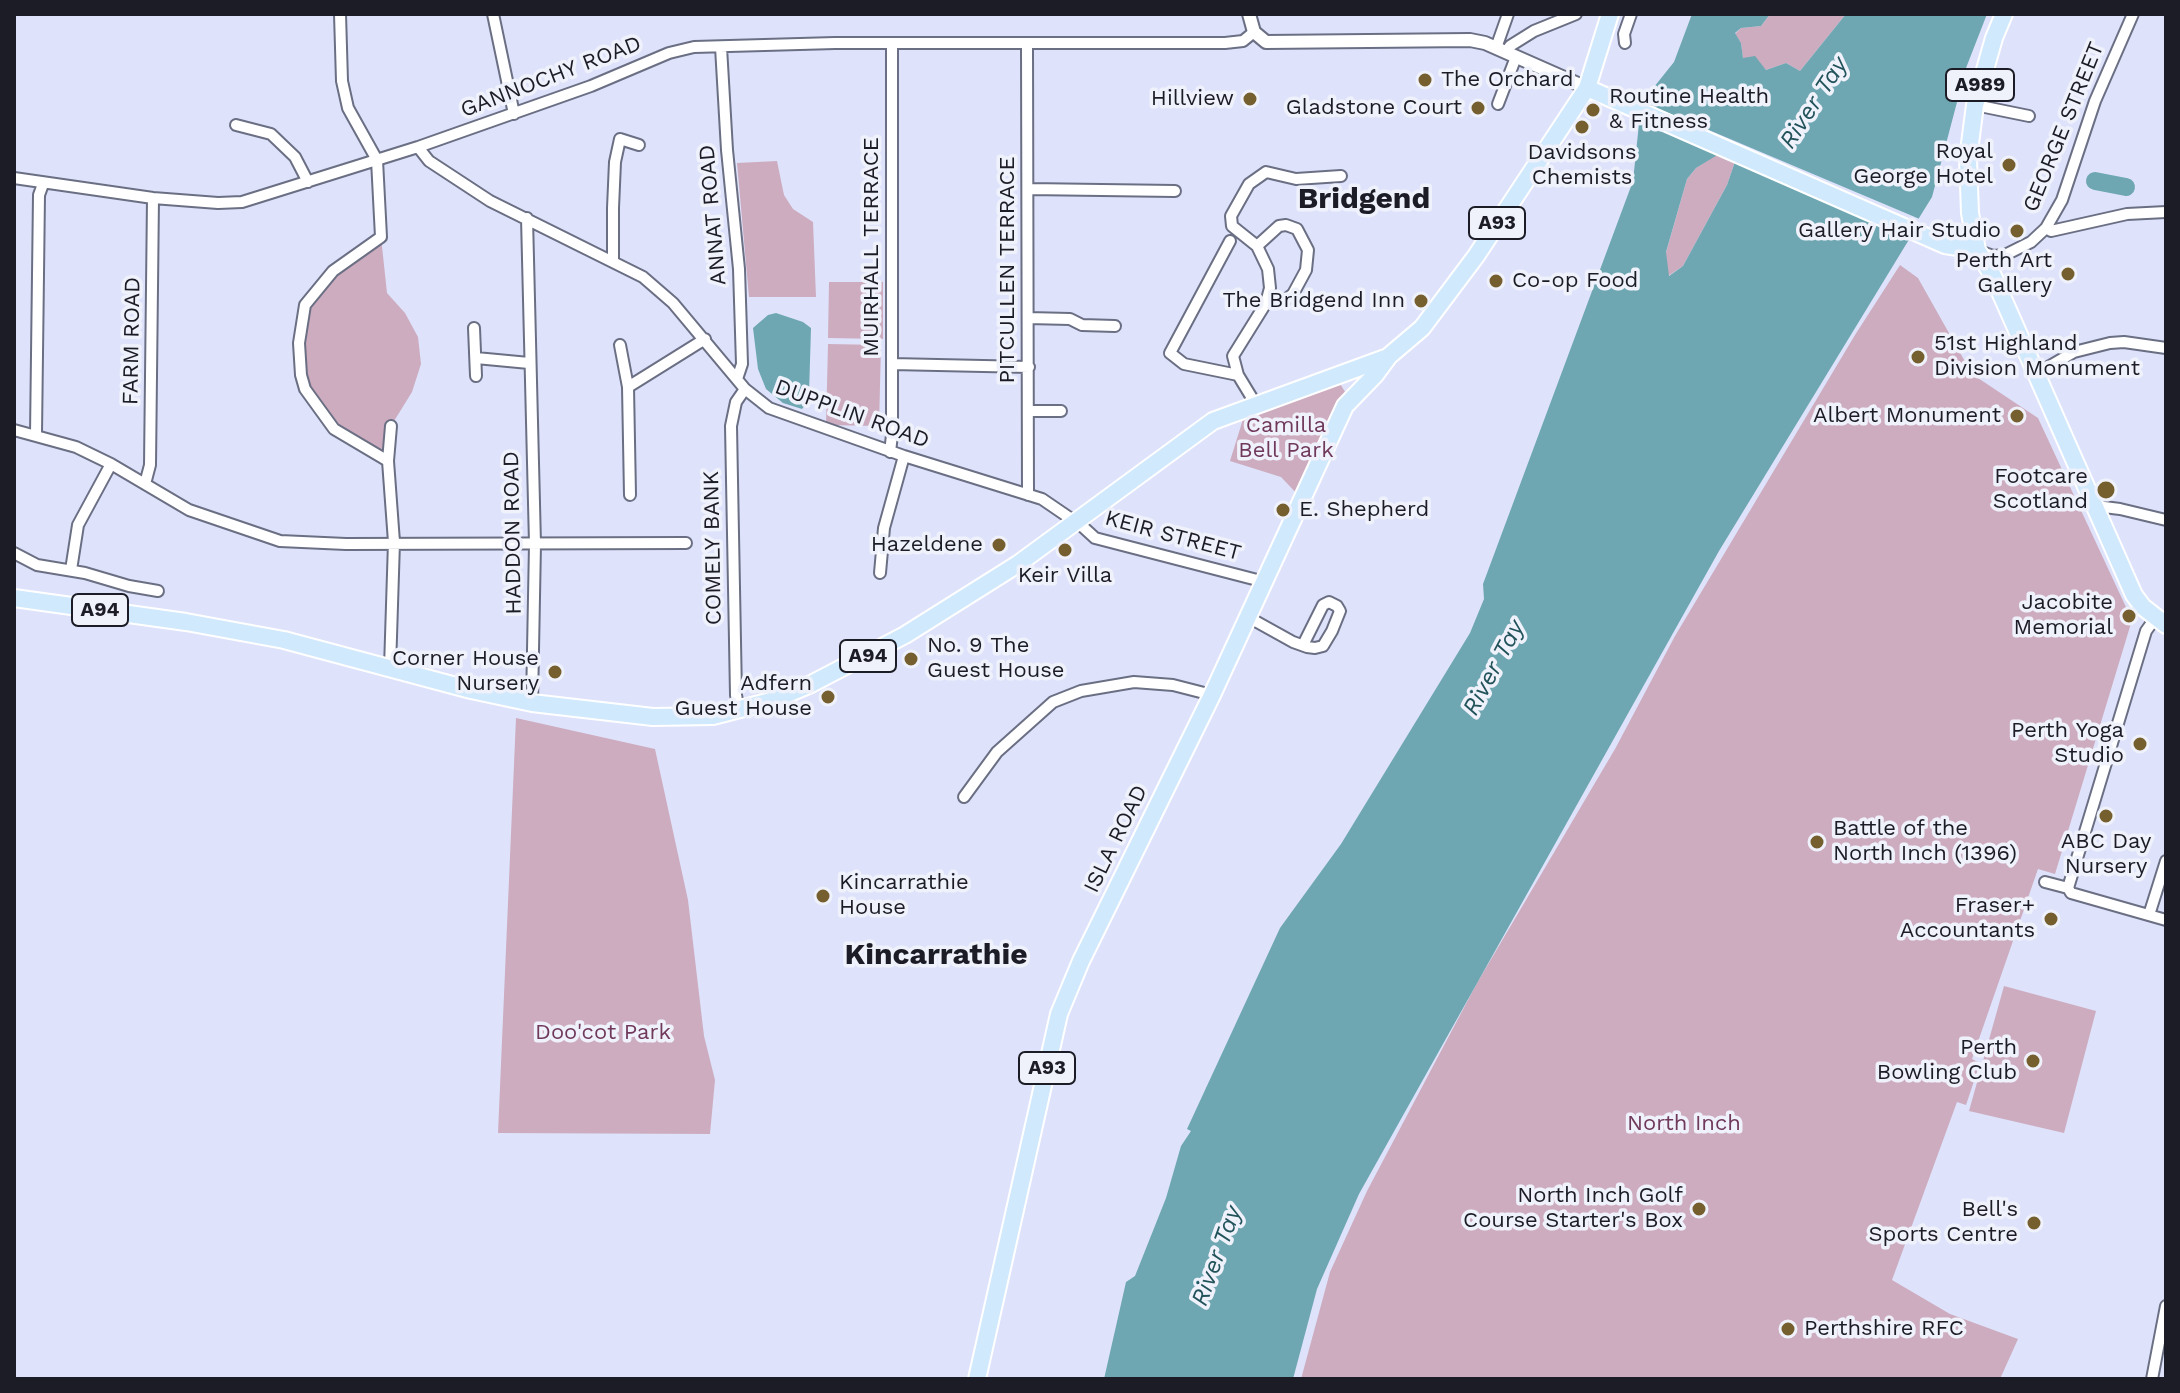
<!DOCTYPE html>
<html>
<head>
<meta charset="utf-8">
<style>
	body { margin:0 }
	#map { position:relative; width:2180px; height:1393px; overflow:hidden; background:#dee3fb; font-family:"Work Sans",sans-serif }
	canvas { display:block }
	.frame { position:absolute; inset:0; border:16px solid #1b1c25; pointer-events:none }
</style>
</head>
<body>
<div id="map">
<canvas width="2180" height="1393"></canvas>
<div class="frame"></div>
</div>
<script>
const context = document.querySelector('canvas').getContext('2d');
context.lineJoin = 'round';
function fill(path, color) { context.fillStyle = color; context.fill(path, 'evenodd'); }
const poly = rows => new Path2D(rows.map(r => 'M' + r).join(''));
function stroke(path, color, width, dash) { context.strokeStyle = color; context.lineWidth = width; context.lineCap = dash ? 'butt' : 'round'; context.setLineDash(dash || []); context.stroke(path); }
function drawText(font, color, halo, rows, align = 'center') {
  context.font = font + ' "Work Sans",sans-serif'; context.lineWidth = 7; context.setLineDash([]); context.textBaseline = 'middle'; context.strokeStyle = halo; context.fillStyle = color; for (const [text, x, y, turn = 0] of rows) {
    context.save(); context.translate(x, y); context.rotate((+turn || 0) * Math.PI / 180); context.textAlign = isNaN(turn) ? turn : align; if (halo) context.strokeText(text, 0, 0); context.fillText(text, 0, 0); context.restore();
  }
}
fill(poly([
	[1770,14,1846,14,1800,71,1786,63,1766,70,1760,64,1743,59,1741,43,1735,34,1741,28,1761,26],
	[1724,150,1737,156,1727,185,1683,266,1668,276,1665,256,1687,179,1696,168],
	[777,161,784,195,793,209,813,222,816,297,749,297,737,163],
	[381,237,387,293,405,313,418,337,421,364,412,392,391,426,388,461,334,429,305,389,299,343,305,305,333,271],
	[1900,265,1918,278,1972,374,2038,418,2132,620,2055,874,2038,869,1972,1059,1980,1063,1966,1105,1957,1102,1892,1280,1950,1314,2018,1339,2000,1379,1301,1379,1330,1272,1367,1191,1477,983,1615,749,1675,636,1855,335],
	[829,282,883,282,883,339,828,338],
	[828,344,881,345,879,426,826,425],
	[1339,382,1347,395,1300,497,1281,477,1230,461,1244,416],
	[516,718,655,749,688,900,704,1036,715,1080,710,1134,498,1133],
	[2004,986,2096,1011,2064,1133,1969,1111]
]), '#cdacbf');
fill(poly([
	[1692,14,1770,14,1761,26,1741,28,1735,33,1741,43,1743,58,1755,56,1766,70,1786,63,1800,71,1846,14,1987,14,1966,68,1932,197,1919,218,1913,233,1719,551,1359,1194,1317,1289,1293,1379,1104,1379,1126,1282,1135,1276,1166,1198,1181,1146,1191,1131,1187,1129,1280,928,1341,844,1470,633,1484,599,1483,584,1633,181,1640,114,1646,97,1674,62],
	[1724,151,1737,156,1727,185,1683,266,1669,276,1666,252,1687,179,1696,168],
	[776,313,803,322,811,328,809,394,807,403,802,409,783,403,766,389,758,369,753,328,768,315]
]), '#6ea7b1');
fill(poly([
	[1640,101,1922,220,1916,237,1636,115]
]), '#dee3fb');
stroke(poly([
	[2095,181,2126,187]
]), '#6ea7b1', 18);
const minor = poly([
	[340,14,342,81,348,108,377,160,381,237,333,271,305,305,299,343,301,375,305,389,334,429,388,461,394,542,390,668],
	[493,14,514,114],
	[1625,43,1624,34,1631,14],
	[1027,45,1028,495],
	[721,47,727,150,739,269,742,364,737,379],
	[1496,48,1508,14],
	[1506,52,1510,46,1534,31,1576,14],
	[1498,104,1516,57],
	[1975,105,2029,116],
	[236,125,271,134,295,157,308,182],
	[418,147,429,161,490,201,643,277,673,303,745,389,769,408,904,456,1042,499,1083,527,1095,538,1265,582],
	[14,178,153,198,218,203,242,202,418,147,591,86,669,53,694,47,835,43,1225,43,1243,41,1254,32],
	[1028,189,1175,191],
	[527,218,535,544,532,703],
	[2046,228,2051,231,2127,214,2166,212],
	[1230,241,1170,353,1184,364,1238,375],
	[1257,246,1279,226,1286,225,1297,229,1308,250,1306,270,1293,294,1283,302,1266,303],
	[1977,250,1993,256,2005,255,2031,242,2046,228,2062,200,2095,101,2133,14],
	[613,260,613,208,615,162,620,139,639,145],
	[1028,318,1070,319,1082,325,1115,326],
	[474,328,476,376],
	[620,345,628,387],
	[476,358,529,363],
	[892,364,1029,367],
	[2036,374,2074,352,2110,343,2124,342,2166,348],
	[1255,403,1238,375,1233,356,1266,303,1270,288,1268,269,1257,246,1232,226,1231,216,1249,184,1266,172,1296,179,1341,176],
	[1029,411,1061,411],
	[14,430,76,447,111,464,189,510,280,541,346,544,686,543],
	[36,434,39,195,43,184],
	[890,452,892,435,892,43],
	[388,461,391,426],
	[145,484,150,465,153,198],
	[630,495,628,387,705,339],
	[2095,510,2104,507,2120,509,2166,520],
	[14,553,37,565,85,573,129,586,158,591],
	[71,570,78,525,111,464],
	[880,573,884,528,904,456],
	[1248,617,1293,642,1307,647,1315,648,1323,646,1332,631,1340,611,1337,606,1329,602,1323,605,1303,645],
	[2156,617,2146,631,2068,888,2071,893,2166,920],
	[739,711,736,695,731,426,736,402,745,389],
	[964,797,997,752,1053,702,1081,691,1134,682,1173,685,1212,695],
	[2045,882,2068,888],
	[2149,915,2166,861],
	[2152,1379,2166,1306]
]);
const tertiary = poly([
	[1249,14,1254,32,1266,42,1470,40,1485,43,1587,88]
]);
const primary = poly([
	[2004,14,1994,38,1975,105,1968,159,1970,213,1977,250,1993,276,2134,595,2143,607,2166,625],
	[1587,88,1945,245,1977,250],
	[14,598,186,622,284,640,471,690,532,703,653,717,713,716,771,701,811,684,905,635,1018,564,1213,421,1388,357],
	[977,1379,1059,1014,1081,961,1212,695,1345,406,1375,375,1389,356,1422,328,1476,256,1587,88,1610,14]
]);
stroke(minor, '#6b6f84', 14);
stroke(tertiary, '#6b6f84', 16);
stroke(primary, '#fff', 20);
stroke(minor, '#fff', 10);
stroke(tertiary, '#fff', 12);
stroke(primary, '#d1e9fd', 16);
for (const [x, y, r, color] of [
	[1425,80,8,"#765f2f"],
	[1250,99,8,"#765f2f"],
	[1478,108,8,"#765f2f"],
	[1593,110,8,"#765f2f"],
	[1582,127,8,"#765f2f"],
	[2009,165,8,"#765f2f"],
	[2017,231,8,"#765f2f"],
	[2068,274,8,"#765f2f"],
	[1496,281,8,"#765f2f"],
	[1421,301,8,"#765f2f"],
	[1918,357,8,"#765f2f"],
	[2017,416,8,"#765f2f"],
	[2106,490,10,"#765f2f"],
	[1283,510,8,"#765f2f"],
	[999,545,8,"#765f2f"],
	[1065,550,8,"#765f2f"],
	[2129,616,8,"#765f2f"],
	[911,659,8,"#765f2f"],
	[555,672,8,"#765f2f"],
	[828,697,8,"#765f2f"],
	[2140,744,8,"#765f2f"],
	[2106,816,8,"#765f2f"],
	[1817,842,8,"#765f2f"],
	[823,896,8,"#765f2f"],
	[2051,919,8,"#765f2f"],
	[2033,1061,8,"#765f2f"],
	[1699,1209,8,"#765f2f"],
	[2034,1223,8,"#765f2f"],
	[1788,1329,8,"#765f2f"]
]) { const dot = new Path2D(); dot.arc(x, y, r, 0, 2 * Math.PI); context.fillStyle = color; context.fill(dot); stroke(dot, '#eff1fb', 3); }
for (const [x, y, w] of [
	[1980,85,68],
	[1497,223,56],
	[100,610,56],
	[868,656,56],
	[1047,1068,56]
]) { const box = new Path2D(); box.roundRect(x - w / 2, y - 16, w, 32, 6); context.fillStyle = '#eff1fb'; context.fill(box); stroke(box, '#1b1c25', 2); }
drawText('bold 20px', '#1b1c25', null, [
	["A989",1980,85],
	["A93",1497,223],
	["A94",100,610],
	["A94",868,656],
	["A93",1047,1068]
]);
drawText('22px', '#1b1c25', '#eff1fb', [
	["GANNOCHY ROAD",551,77,-21],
	["GEORGE STREET",2064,127,-68],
	["ANNAT ROAD",713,215,-95],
	["MUIRHALL TERRACE",872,247,-90],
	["PITCULLEN TERRACE",1008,270,-90],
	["FARM ROAD",132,341,-89],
	["DUPPLIN ROAD",852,414,20],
	["HADDON ROAD",513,533,-91],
	["KEIR STREET",1173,536,15],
	["COMELY BANK",713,548,-91],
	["ISLA ROAD",1116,839,-64]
]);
drawText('22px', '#1b1c25', '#eff1fb', [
	["The Orchard",1441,80,"left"],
	["Routine Health",1609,97,"left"],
	["& Fitness",1609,122,"left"],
	["Hillview",1234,99],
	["Gladstone Court",1462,108],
	["Royal",1993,152],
	["George Hotel",1993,177],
	["Davidsons",1582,153,"center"],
	["Chemists",1582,178,"center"],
	["Gallery Hair Studio",2001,231],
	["Perth Art",2052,261],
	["Gallery",2052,286],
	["Co-op Food",1512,281,"left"],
	["The Bridgend Inn",1405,301],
	["51st Highland",1934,344,"left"],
	["Division Monument",1934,369,"left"],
	["Albert Monument",2001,416],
	["Footcare",2088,477],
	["Scotland",2088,502],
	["E. Shepherd",1299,510,"left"],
	["Hazeldene",983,545],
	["Keir Villa",1065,576,"center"],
	["Jacobite",2113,603],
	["Memorial",2113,628],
	["No. 9 The",927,646,"left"],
	["Guest House",927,671,"left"],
	["Corner House",539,659],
	["Nursery",539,684],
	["Adfern",812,684],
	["Guest House",812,709],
	["Perth Yoga",2124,731],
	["Studio",2124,756],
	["Battle of the",1833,829,"left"],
	["North Inch (1396)",1833,854,"left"],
	["ABC Day",2106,842,"center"],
	["Nursery",2106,867,"center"],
	["Kincarrathie",839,883,"left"],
	["House",839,908,"left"],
	["Fraser+",2035,906],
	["Accountants",2035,931],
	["Perth",2017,1048],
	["Bowling Club",2017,1073],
	["North Inch Golf",1683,1196],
	["Course Starter's Box",1683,1221],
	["Bell's",2018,1210],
	["Sports Centre",2018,1235],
	["Perthshire RFC",1804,1329,"left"]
], 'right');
drawText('22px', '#70395b', '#eff1fb', [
	["Camilla",1286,426],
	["Bell Park",1286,451],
	["Doo'cot Park",603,1033],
	["North Inch",1684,1124]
]);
drawText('italic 24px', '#22535b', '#eff1fb', [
	["River Tay",1814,103,-57],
	["River Tay",1494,668,-62],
	["River Tay",1217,1256,-70]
]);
drawText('bold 30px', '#1b1c25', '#eff1fb', [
	["Bridgend",1364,199],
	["Kincarrathie",936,955]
]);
</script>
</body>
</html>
